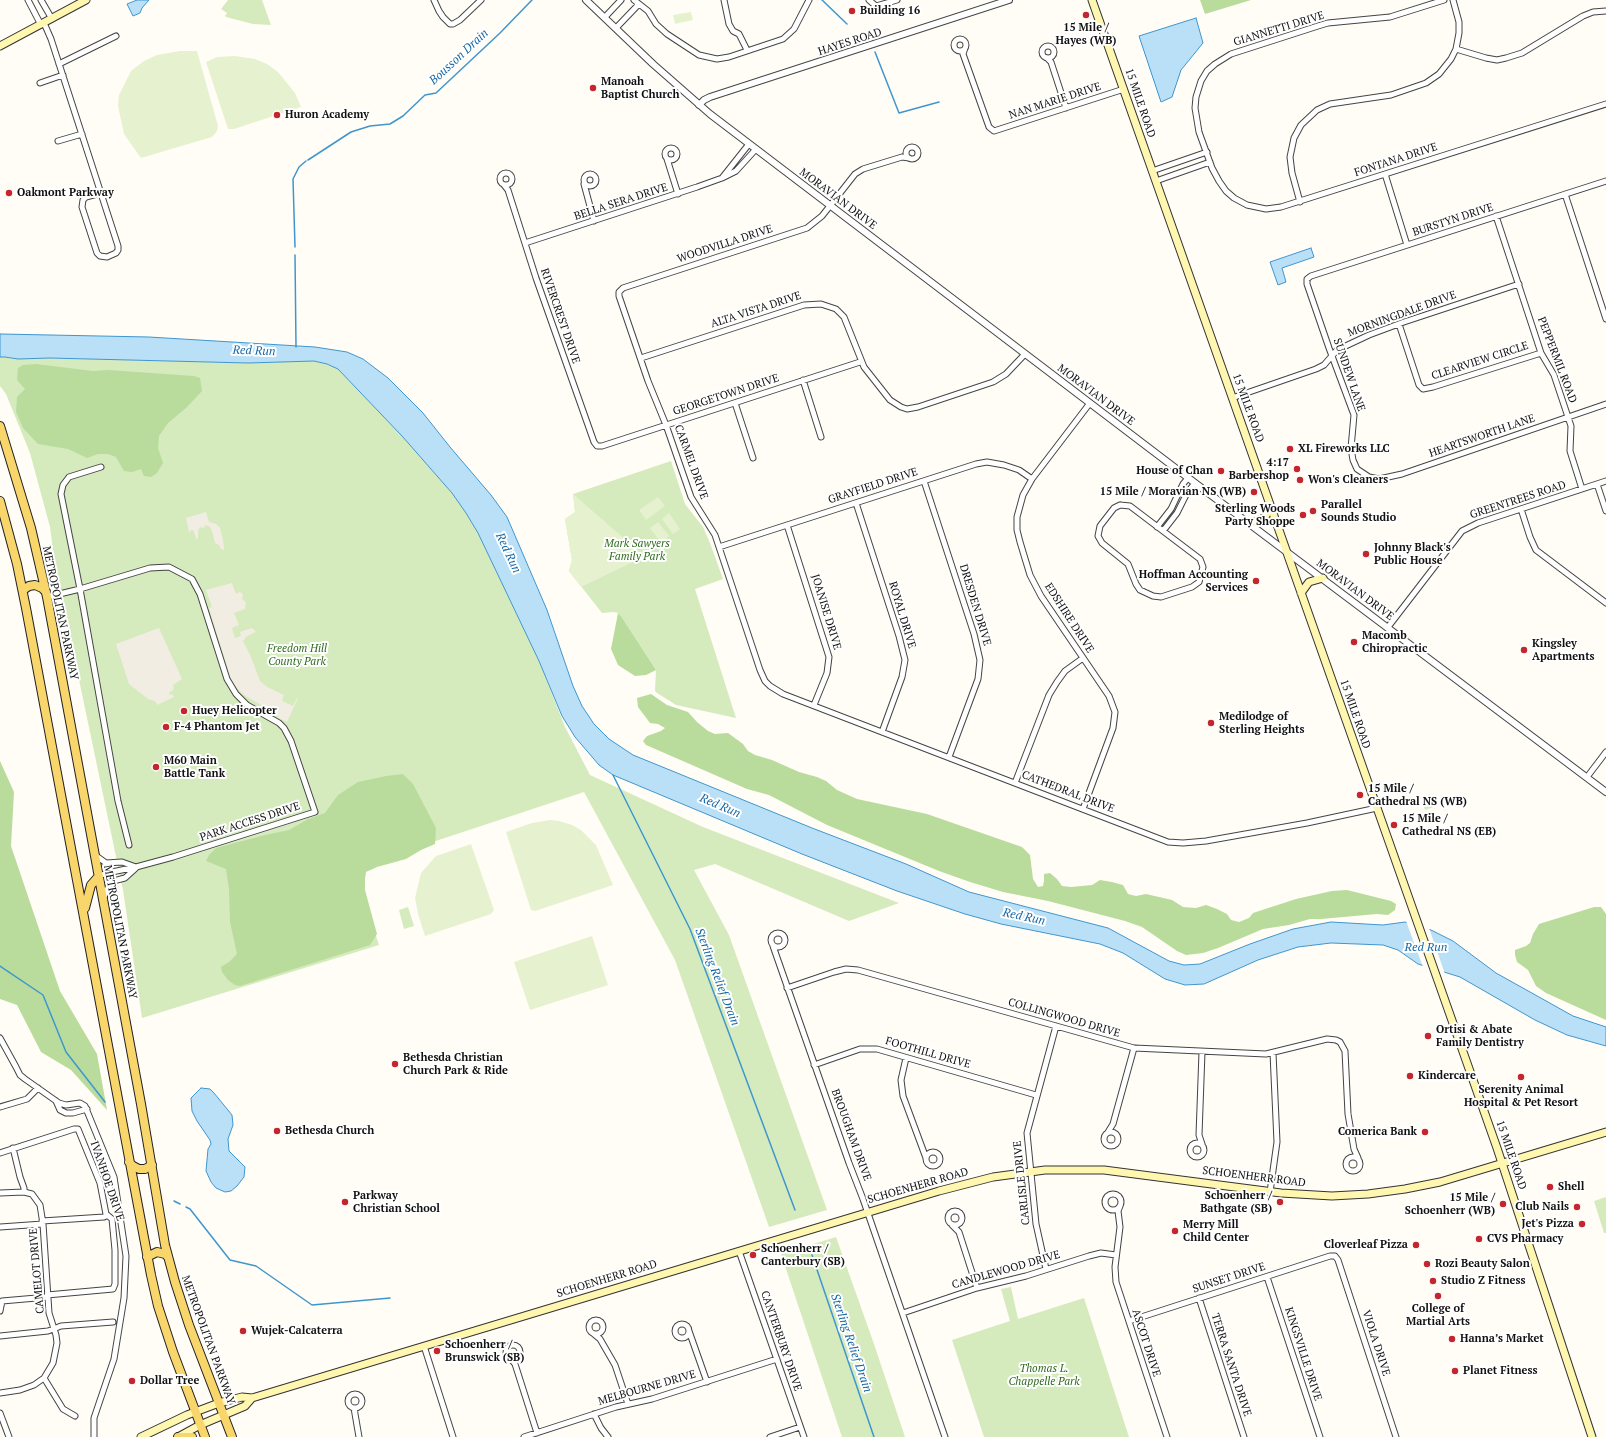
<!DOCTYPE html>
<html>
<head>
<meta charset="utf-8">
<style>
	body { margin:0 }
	canvas { display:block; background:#fffdf5 }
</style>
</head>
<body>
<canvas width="1606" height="1437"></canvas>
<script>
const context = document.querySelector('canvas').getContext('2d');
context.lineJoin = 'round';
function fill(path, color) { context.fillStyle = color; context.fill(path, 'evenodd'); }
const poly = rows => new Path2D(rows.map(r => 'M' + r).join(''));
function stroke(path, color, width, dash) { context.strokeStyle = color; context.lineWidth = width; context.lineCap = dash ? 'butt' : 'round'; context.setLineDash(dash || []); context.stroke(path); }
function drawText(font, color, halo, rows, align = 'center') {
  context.font = font + ' "PT Serif",serif'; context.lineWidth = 4; context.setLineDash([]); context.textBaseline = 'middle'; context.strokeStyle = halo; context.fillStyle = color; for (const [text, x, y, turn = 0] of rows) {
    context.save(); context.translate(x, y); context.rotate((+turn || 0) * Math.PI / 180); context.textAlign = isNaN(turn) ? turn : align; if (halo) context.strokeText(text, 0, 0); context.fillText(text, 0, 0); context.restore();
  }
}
fill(poly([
	[228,0,262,0,271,25,253,24,226,17,225,16,227,13,221,9],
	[0,357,5,357,18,359,50,358,248,363,314,361,327,364,338,369,402,436,452,493,466,513,478,533,539,661,565,727,590,775,703,827,899,903,849,921,715,864,694,870,729,935,827,1210,769,1227,675,960,584,792,354,868,379,945,142,1018,123,890,55,565,50,527,30,453,6,394,0,386],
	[671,461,685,504,703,527,710,543,723,579,695,589,736,718,676,705,657,693,655,691,656,670,621,616,618,613,613,612,602,613,569,571,572,560,565,519,575,512,573,494],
	[1433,797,1436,806,1425,810,1422,801],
	[408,907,414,926,404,929,399,910],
	[1606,1197,1606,1233,1604,1233,1594,1201],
	[836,1237,874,1344,905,1437,842,1437,781,1254],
	[1011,1287,1018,1319,1084,1298,1129,1437,984,1437,952,1340,1010,1321,1001,1289]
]), '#d5ebbd');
fill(poly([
	[1200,0,1251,0,1205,14],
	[36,364,93,371,108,370,194,376,200,378,202,391,186,408,168,423,159,436,158,448,163,463,157,473,151,477,144,476,141,469,132,472,124,471,116,457,108,454,98,454,87,458,68,449,38,444,23,428,16,412,17,397,25,389,17,380,18,368,23,365],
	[618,613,621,616,656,670,646,675,635,676,618,665,611,649],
	[651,694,667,705,688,712,697,722,708,731,715,734,728,733,743,744,748,751,755,755,772,760,799,772,817,777,826,781,837,790,857,799,927,814,1022,847,1030,855,1033,879,1038,887,1043,886,1044,881,1044,874,1050,873,1057,879,1062,886,1071,887,1092,885,1100,880,1112,882,1123,885,1128,894,1136,896,1146,894,1172,900,1183,907,1196,908,1206,905,1217,909,1227,914,1231,920,1239,922,1249,918,1253,913,1296,899,1332,891,1347,890,1391,901,1396,904,1395,910,1388,915,1377,914,1321,919,1310,919,1289,925,1263,929,1218,948,1203,953,1186,955,1177,951,1142,927,1125,921,1048,901,1003,892,970,882,939,871,827,825,769,795,747,789,646,745,643,741,647,736,661,731,665,728,658,724,650,723,638,707,637,698],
	[0,761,14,792,11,846,60,991,97,1054,107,1110,71,1070,41,1052,17,1005,0,999],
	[403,774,413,784,436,828,435,844,421,850,406,859,377,867,366,872,365,879,365,890,377,934,370,945,240,986,235,985,228,980,222,972,221,967,229,962,237,954,230,922,229,889,226,869,206,861,209,855,216,848,265,835,289,830,308,819,325,813,338,795,358,782,386,776],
	[1594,907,1601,907,1606,914,1606,1020,1546,993,1536,986,1528,970,1517,962,1515,955,1515,950,1526,946,1530,943,1533,934,1539,924]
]), '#b9dc9c');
fill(poly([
	[691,12,693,20,675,24,673,15],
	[180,51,197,51,218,126,217,131,212,137,141,158,124,134,118,106,119,95,131,71,144,61,157,55],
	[235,56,255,59,267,64,278,72,295,93,301,107,234,129,228,129,206,62,217,57],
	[573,494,641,553,639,559,581,587,569,571,572,560,565,519,575,512],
	[658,497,665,506,646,520,639,510],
	[669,513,680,529,673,534,662,519],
	[658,522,669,536,661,543,650,528],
	[550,820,559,821,572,825,581,830,596,845,613,885,535,911,531,910,506,832,532,823],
	[471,844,494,910,491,914,425,936,418,914,415,898,421,873,436,856],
	[592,936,608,985,530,1010,514,962]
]), '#e6f2cf');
fill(poly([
	[206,512,209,522,216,524,220,528,223,539,224,550,221,549,219,545,215,543,212,531,210,527,205,525,204,528,200,527,198,531,198,538,196,539,194,531,192,530,189,532,186,518],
	[232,583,235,592,237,594,239,592,242,593,243,595,242,599,246,602,245,609,234,613,239,625,232,628,235,638,241,636,240,632,252,628,256,632,247,636,243,641,251,657,260,681,267,687,284,695,282,701,293,706,297,698,298,698,287,722,279,718,275,713,244,695,232,683,209,608,212,607,206,590],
	[159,628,182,679,173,685,174,689,169,693,170,695,172,694,174,697,157,705,155,701,148,699,129,684,116,644]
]), '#f1ede2');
const water = poly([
	[137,0,149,0,142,8,140,13,133,16,127,4,137,0],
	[1196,18,1203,43,1181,70,1172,97,1161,102,1139,36,1196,18],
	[1311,248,1314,257,1282,268,1286,282,1278,285,1270,262,1311,248],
	[0,334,149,337,315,347,347,352,363,359,388,378,423,413,450,447,491,495,507,517,547,610,573,686,582,706,594,724,609,739,633,755,812,828,906,864,969,892,1108,928,1169,961,1184,965,1200,964,1250,944,1293,929,1331,922,1383,925,1405,922,1431,930,1453,941,1496,973,1573,1016,1606,1027,1606,1046,1567,1035,1535,1020,1460,977,1418,964,1398,950,1383,945,1331,943,1298,947,1258,960,1204,984,1185,985,1165,979,1123,953,1100,944,1001,924,965,914,897,891,802,854,613,775,599,765,575,737,562,716,539,661,478,533,466,513,452,493,402,436,338,369,327,364,314,361,248,363,50,358,18,359,5,357,0,357,0,334],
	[201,1088,210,1089,214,1093,232,1115,233,1125,228,1139,229,1151,245,1167,244,1177,237,1186,231,1191,225,1192,216,1188,211,1182,206,1171,208,1149,211,1144,210,1140,197,1121,192,1111,191,1098,201,1088]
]);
fill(water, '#b9e0f7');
stroke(water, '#3f96cf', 1);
fill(poly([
	[1406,921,1429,928,1445,974,1423,967]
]), '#fffdf5');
stroke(poly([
	[822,0,847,24],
	[875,52,899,113,939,102],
	[308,160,351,132,370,126,390,124,403,116,425,95,436,93,500,33,532,0],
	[295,247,293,179,299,167,306,161],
	[295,255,296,347],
	[613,775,690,929,795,1210],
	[0,966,43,995,66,1052,105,1102],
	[174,1201,180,1204],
	[186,1207,190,1209,230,1260,256,1266,312,1305,390,1298],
	[812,1255,874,1437]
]), '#3f96cf', 1.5);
const minor = poly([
	[28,0,41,25],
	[41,0,52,19],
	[434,0,439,11,443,17,450,24,453,24,460,20,481,0],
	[634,0,648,11,656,24,667,34,699,55,717,59,729,57,783,39,794,29,809,0],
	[724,0,729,24,733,31,739,34,747,50],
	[869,0,876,6,897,0],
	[1444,0,1390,17,1328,23,1318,26,1231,54,1215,64,1207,71,1201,81,1196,97,1195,108,1199,132,1212,168,1219,181,1226,191,1234,198,1247,205,1266,209,1281,207,1606,104],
	[605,17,621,0],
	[44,23,51,39,118,246,118,250,116,253,107,257,100,256,97,253,82,207,83,200,86,197,101,193],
	[616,28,639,4],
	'954 45a6 6 0 1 1 12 0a6 6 0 1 1-12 0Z',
	'1042 52a6 6 0 1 1 12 0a6 6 0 1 1-12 0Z',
	[965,48,963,54,989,127,994,131,1124,89],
	[1456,49,1486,58,1497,60,1506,58,1522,53,1583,16,1593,12,1606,11],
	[1047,58,1051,62,1066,108],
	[59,64,116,36],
	[40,83,63,75],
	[58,141,82,134],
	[749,144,722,178,736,171,756,149],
	'906 153a6 6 0 1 1 12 0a6 6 0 1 1-12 0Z',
	'665 154a6 6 0 1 1 12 0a6 6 0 1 1-12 0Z',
	[909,158,902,157,863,169,855,174,822,216,807,228,623,288,619,292,619,296,648,381,666,425,691,497,715,535,760,670,765,681,770,686,783,694,1168,842,1183,843,1206,841,1307,823,1377,808],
	[667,159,678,194],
	[1152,171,1207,152],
	'500 179a6 6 0 1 1 12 0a6 6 0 1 1-12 0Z',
	'584 180a6 6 0 1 1 12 0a6 6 0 1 1-12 0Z',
	[1385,174,1407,245],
	[1156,181,1210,162],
	[1606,181,1311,276,1307,279,1307,284,1329,348,1354,415,1351,448,1353,460,1357,469,1369,477,1379,479,1402,474,1606,404],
	[584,184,594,221],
	[504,185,508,190,536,278,594,442,597,446,602,446,860,362],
	[1565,194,1606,319],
	[1300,202,1292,173,1290,157,1294,138,1301,125,1317,110,1330,104,1391,95,1426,83,1439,74,1451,59,1456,49,1459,33,1459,22,1453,0],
	[1496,216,1541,353,1554,375,1571,426,1570,451,1582,489],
	[525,243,697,187,722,178],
	[1399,324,1419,385,1423,389,1433,387,1541,353],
	[641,358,804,305,821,304,836,309,844,317,864,367,890,400,901,407,907,409,918,407,993,382,1006,374,1025,354],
	[803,380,821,437],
	[1232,398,1316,369,1324,365,1337,350,1369,335,1404,322,1519,284],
	[735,403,753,458],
	[101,467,69,477,63,485,61,494,80,589,118,801,129,845],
	[924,481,974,634,980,660,978,679,949,757],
	[1597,484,1606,511],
	[856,503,899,636,905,660,902,677,882,732],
	[1120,505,1130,506,1200,559,1203,567,1199,582,1192,587,1161,597,1153,596,1140,590,1136,584,1128,564,1102,543,1098,536,1100,526,1114,508,1120,505],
	[1521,509,1530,537,1536,550,1606,603],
	[787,525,829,657,827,673,814,705],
	[1157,527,1171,509,1183,484,1188,478],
	[1163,531,1177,513,1187,493,1195,483],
	[719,547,976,464,987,462,1004,465,1019,470,1032,479],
	[47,597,80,589,150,568,169,567,192,579,200,594,227,679,236,694,247,705,279,723,284,728,291,741,315,812,173,857,136,867,107,873,99,876],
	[1388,627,1462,531,1478,523,1606,481],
	[1587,777,1606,752],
	[1015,783,1049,695,1057,682,1065,671,1083,658],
	[1083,809,1113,728,1115,712,1109,696,1041,596,1030,575,1020,542,1017,530,1017,517,1023,495,1032,479,1090,403],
	[95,855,106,863,122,862,136,867],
	[104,897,110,883,113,881,125,878,136,868],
	'771 940a7 7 0 1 1 14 0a7 7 0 1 1-14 0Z',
	[773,946,849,1163,863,1199,945,1437],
	[787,988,834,972,846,969,858,970,1134,1048,1266,1054,1327,1039,1336,1040,1340,1042,1345,1051,1348,1114,1354,1149,1358,1158],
	[0,1038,16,1067,20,1075,25,1079,59,1103,66,1105,80,1103,85,1106,114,1177,126,1256,124,1298,114,1359,94,1418,94,1437],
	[906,1058,901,1080,903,1096,926,1158],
	[814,1065,860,1049,877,1049,1036,1095],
	[56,1101,60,1110,66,1113,73,1113,87,1109],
	[0,1107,27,1099,38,1088],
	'1104 1139a7 7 0 1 1 14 0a7 7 0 1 1-14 0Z',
	[1108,1132,1113,1124,1134,1048],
	'1190 1150a7 7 0 1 1 14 0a7 7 0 1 1-14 0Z',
	[1202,1144,1199,1135,1202,1052],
	[13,1148,20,1177,24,1188,24,1192],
	'926 1159a7 7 0 1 1 14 0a7 7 0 1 1-14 0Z',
	[0,1153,74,1129,78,1129,100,1183,106,1214,112,1219,115,1250,115,1284,113,1289,47,1295],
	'1346 1164a7 7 0 1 1 14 0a7 7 0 1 1-14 0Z',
	[1270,1192,1277,1142,1273,1053],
	[0,1193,24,1192,32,1194,40,1205,43,1224,49,1313,56,1335,57,1343,53,1363,44,1378,34,1385,20,1390,0,1393],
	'1105 1202a8 8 0 1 1 16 0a8 8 0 1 1-16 0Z',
	[1120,1206,1118,1211,1120,1227,1115,1267,1116,1282,1167,1437],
	'948 1218a7 7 0 1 1 14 0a7 7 0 1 1-14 0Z',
	[42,1221,104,1217,107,1215],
	[952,1225,959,1232,977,1288],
	[0,1227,43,1224],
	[739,1251,804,1437],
	[1046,1269,1036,1224,1027,1133,1056,1026],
	[1267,1277,1320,1437],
	[1199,1298,1244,1437],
	[0,1311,2,1301,48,1297],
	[903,1313,977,1288,1026,1276,1089,1256,1101,1253,1116,1255],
	'589 1327a7 7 0 1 1 14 0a7 7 0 1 1-14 0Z',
	[1129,1321,1330,1256,1335,1256,1338,1260,1396,1437],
	'675 1331a7 7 0 1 1 14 0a7 7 0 1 1-14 0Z',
	[689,1331,707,1382],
	[594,1334,600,1339,615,1365,628,1404],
	[0,1336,48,1331,61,1326,113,1322],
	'506 1352a7 7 0 1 1 14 0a7 7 0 1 1-14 0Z',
	[424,1346,453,1437],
	[510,1358,515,1364,537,1433],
	[44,1378,63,1409,75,1416],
	'348 1401a7 7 0 1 1 14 0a7 7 0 1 1-14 0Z',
	[354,1408,359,1437],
	[0,1413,9,1437],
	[594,1414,601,1428,608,1437],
	[524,1437,616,1407,652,1399,777,1359],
	[770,1437,800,1427]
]);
const tertiary = poly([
	[586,0,653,64,710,114,1195,483,1606,792],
	[699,105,704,100,710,97,1009,0]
]);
const secondary = poly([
	[1092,0,1497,1148,1592,1437],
	[0,46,86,0],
	[1249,523,1259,521,1265,517,1269,510,1269,504],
	[1301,593,1309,582,1323,578],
	[141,1437,187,1415,219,1403,242,1397,252,1398,939,1191,993,1177,1045,1170,1104,1170,1281,1193,1332,1196,1368,1194,1405,1189,1440,1182,1606,1132],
	[178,1437,200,1425,245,1406,252,1398]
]);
const primary = poly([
	[0,426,31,528,47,597,141,1104,165,1245,175,1282,189,1325,232,1437],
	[0,501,17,564,26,608,151,1275,158,1306,173,1352,205,1437],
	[23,590,29,586,35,585,42,588,46,592],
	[85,908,91,885,99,876],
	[129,1162,133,1166,139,1169,145,1169,152,1165],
	[147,1257,157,1252,165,1254,168,1257],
	[178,1437,192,1437]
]);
stroke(minor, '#444', 7);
stroke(tertiary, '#444', 8);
stroke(secondary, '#333', 9);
stroke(primary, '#222', 10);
stroke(minor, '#fff', 5);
stroke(tertiary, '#fff', 6);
stroke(secondary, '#fff6b0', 7);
stroke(primary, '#f9d66b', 8);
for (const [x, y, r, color] of [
	[852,11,4,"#c4262e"],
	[1086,15,4,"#c4262e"],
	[593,88,4,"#c4262e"],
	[277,115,4,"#c4262e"],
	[9,193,4,"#c4262e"],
	[1290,449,4,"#c4262e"],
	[1297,469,4,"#c4262e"],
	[1221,471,4,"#c4262e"],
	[1300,480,4,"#c4262e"],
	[1254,492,4,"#c4262e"],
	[1313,511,4,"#c4262e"],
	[1303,515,4,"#c4262e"],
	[1366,554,4,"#c4262e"],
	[1256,581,4,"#c4262e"],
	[1354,642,4,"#c4262e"],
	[1524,650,4,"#c4262e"],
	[184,711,4,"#c4262e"],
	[1211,723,4,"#c4262e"],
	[166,727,4,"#c4262e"],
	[156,767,4,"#c4262e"],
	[1360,795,4,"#c4262e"],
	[1394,825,4,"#c4262e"],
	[1428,1036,4,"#c4262e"],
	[395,1064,4,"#c4262e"],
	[1410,1076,4,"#c4262e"],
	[1521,1077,4,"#c4262e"],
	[277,1131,4,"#c4262e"],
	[1425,1132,4,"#c4262e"],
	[1550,1187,4,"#c4262e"],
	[345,1202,4,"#c4262e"],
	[1280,1202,4,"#c4262e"],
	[1503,1204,4,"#c4262e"],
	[1577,1207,4,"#c4262e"],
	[1582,1224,4,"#c4262e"],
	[1175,1231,4,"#c4262e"],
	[1479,1239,4,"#c4262e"],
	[1416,1245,4,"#c4262e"],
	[753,1255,4,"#c4262e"],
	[1427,1264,4,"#c4262e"],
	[1433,1281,4,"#c4262e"],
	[1438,1296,4,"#c4262e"],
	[243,1331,4,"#c4262e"],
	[1452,1339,4,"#c4262e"],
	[437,1351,4,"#c4262e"],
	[1455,1371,4,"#c4262e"],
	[132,1381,4,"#c4262e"]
]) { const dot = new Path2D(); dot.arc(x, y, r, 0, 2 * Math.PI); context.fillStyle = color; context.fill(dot); stroke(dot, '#fff', 1.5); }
drawText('bold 11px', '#111', '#fff', [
	["Building 16",860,11],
	["15 Mile /",1086,28,"center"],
	["Hayes (WB)",1086,41,"center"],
	["Manoah",601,82],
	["Baptist Church",601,95],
	["Huron Academy",285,115],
	["Oakmont Parkway",17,193],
	["XL Fireworks LLC",1298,449],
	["4:17",1289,463,"right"],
	["Barbershop",1289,476,"right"],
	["House of Chan",1213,471,"right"],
	["Won's Cleaners",1308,480],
	["15 Mile / Moravian NS (WB)",1246,492,"right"],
	["Parallel",1321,505],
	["Sounds Studio",1321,518],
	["Sterling Woods",1295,509,"right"],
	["Party Shoppe",1295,522,"right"],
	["Johnny Black's",1374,548],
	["Public House",1374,561],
	["Hoffman Accounting",1248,575,"right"],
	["Services",1248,588,"right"],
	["Macomb",1362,636],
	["Chiropractic",1362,649],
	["Kingsley",1532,644],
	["Apartments",1532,657],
	["Huey Helicopter",192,711],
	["Medilodge of",1219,717],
	["Sterling Heights",1219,730],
	["F-4 Phantom Jet",174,727],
	["M60 Main",164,761],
	["Battle Tank",164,774],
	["15 Mile /",1368,789],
	["Cathedral NS (WB)",1368,802],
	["15 Mile /",1402,819],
	["Cathedral NS (EB)",1402,832],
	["Ortisi & Abate",1436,1030],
	["Family Dentistry",1436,1043],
	["Bethesda Christian",403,1058],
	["Church Park & Ride",403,1071],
	["Kindercare",1418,1076],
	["Serenity Animal",1521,1090,"center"],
	["Hospital & Pet Resort",1521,1103,"center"],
	["Bethesda Church",285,1131],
	["Comerica Bank",1417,1132,"right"],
	["Shell",1558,1187],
	["Parkway",353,1196],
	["Christian School",353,1209],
	["Schoenherr /",1272,1196,"right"],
	["Bathgate (SB)",1272,1209,"right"],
	["15 Mile /",1495,1198,"right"],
	["Schoenherr (WB)",1495,1211,"right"],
	["Club Nails",1569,1207,"right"],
	["Jet's Pizza",1574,1224,"right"],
	["Merry Mill",1183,1225],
	["Child Center",1183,1238],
	["CVS Pharmacy",1487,1239],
	["Cloverleaf Pizza",1408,1245,"right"],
	["Schoenherr /",761,1249],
	["Canterbury (SB)",761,1262],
	["Rozi Beauty Salon",1435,1264],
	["Studio Z Fitness",1441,1281],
	["College of",1438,1309,"center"],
	["Martial Arts",1438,1322,"center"],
	["Wujek-Calcaterra",251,1331],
	["Hanna’s Market",1460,1339],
	["Schoenherr /",445,1345],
	["Brunswick (SB)",445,1358],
	["Planet Fitness",1463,1371],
	["Dollar Tree",140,1381]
], 'left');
drawText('11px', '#111', '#fff', [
	["GIANNETTI DRIVE",1279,29,-17],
	["HAYES ROAD",850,42,-18],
	["NAN MARIE DRIVE",1055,101,-18],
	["15 MILE ROAD",1140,103,71],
	["FONTANA DRIVE",1396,160,-18],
	["MORAVIAN DRIVE",838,199,37],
	["BELLA SERA DRIVE",621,202,-18],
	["BURSTYN DRIVE",1453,220,-18],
	["WOODVILLA DRIVE",725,244,-18],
	["ALTA VISTA DRIVE",756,310,-18],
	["MORNINGDALE DRIVE",1402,314,-20],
	["RIVERCREST DRIVE",560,316,71],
	["PEPPERMIL ROAD",1557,360,69],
	["CLEARVIEW CIRCLE",1480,361,-18],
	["SUNDEW LANE",1349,375,71],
	["GEORGETOWN DRIVE",726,395,-18],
	["MORAVIAN DRIVE",1096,395,37],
	["15 MILE ROAD",1248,408,70],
	["HEARTSWORTH LANE",1482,436,-19],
	["CARMEL DRIVE",691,462,70],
	["GRAYFIELD DRIVE",873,486,-18],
	["GREENTREES ROAD",1518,500,-18],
	["MORAVIAN DRIVE",1355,590,37],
	["DRESDEN DRIVE",975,605,73],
	["JOANISE DRIVE",826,612,73],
	["METROPOLITAN PARKWAY",60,613,78],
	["ROYAL DRIVE",902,615,73],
	["EDSHIRE DRIVE",1069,618,57],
	["15 MILE ROAD",1355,714,71],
	["CATHEDRAL DRIVE",1068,792,21],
	["PARK ACCESS DRIVE",250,822,-18],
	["METROPOLITAN PARKWAY",120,932,79],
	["COLLINGWOOD DRIVE",1064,1018,16],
	["FOOTHILL DRIVE",928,1053,16],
	["BROUGHAM DRIVE",851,1135,70],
	["15 MILE ROAD",1511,1155,71],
	["SCHOENHERR ROAD",1254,1177,7],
	["IVANHOE DRIVE",107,1181,71],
	["CARLISLE DRIVE",1022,1183,-96],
	["SCHOENHERR ROAD",918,1186,-16],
	["CANDLEWOOD DRIVE",1006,1270,-16],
	["CAMELOT DRIVE",37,1271,-95],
	["SUNSET DRIVE",1229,1278,-18],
	["SCHOENHERR ROAD",607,1279,-17],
	["METROPOLITAN PARKWAY",208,1340,70],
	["CANTERBURY DRIVE",781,1341,71],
	["ASCOT DRIVE",1146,1343,72],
	["VIOLA DRIVE",1376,1343,72],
	["KINGSVILLE DRIVE",1303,1354,72],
	["TERRA SANTA DRIVE",1231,1365,72],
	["MELBOURNE DRIVE",647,1388,-16]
]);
drawText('italic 11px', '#2f6b1f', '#fff', [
	["Mark Sawyers",637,544],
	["Family Park",637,557],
	["Freedom Hill",297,649],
	["County Park",297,662],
	["Thomas L.",1044,1369],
	["Chappelle Park",1044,1382]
]);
drawText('italic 12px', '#1768a6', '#fff', [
	["Bousson Drain",459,57,-43],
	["Red Run",254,351,2],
	["Red Run",508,553,65],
	["Red Run",720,806,23],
	["Red Run",1024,917,12],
	["Red Run",1426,948],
	["Sterling Relief Drain",717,977,69],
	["Sterling Relief Drain",851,1343,71]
]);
</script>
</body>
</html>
